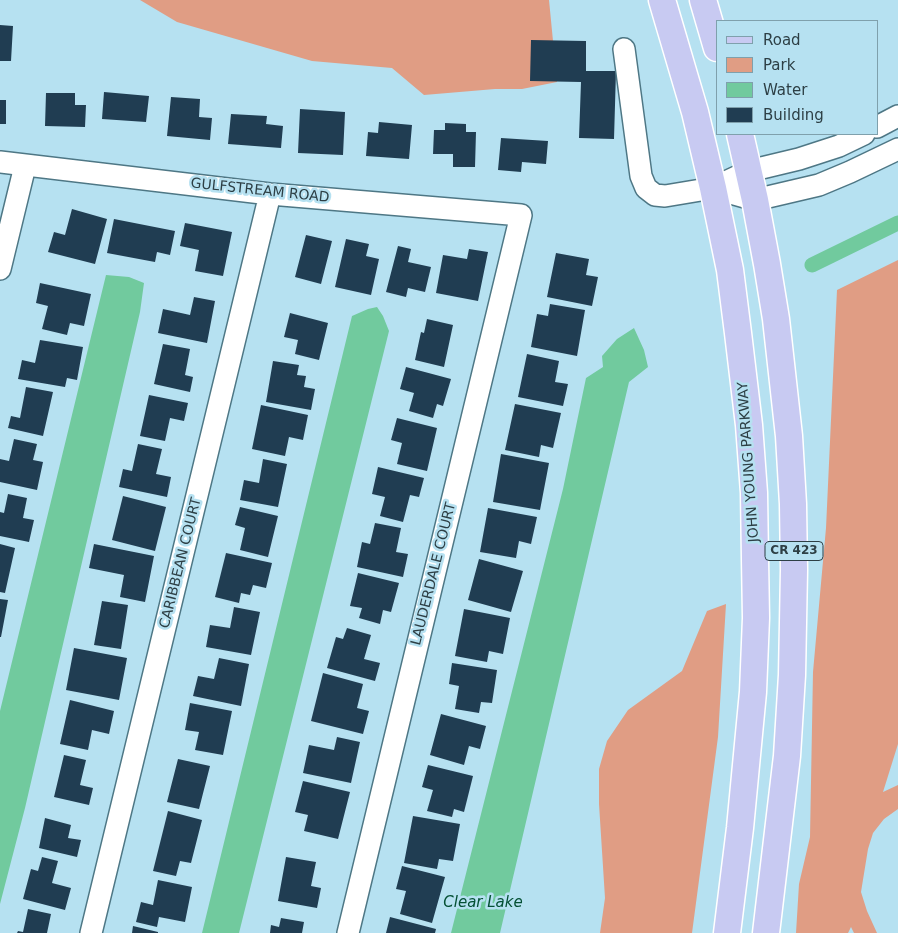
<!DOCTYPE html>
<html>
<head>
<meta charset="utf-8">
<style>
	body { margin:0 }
	#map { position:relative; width:898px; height:933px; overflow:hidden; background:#b6e1f1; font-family:"DejaVu Sans",sans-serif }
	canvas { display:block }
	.legend { position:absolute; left:716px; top:20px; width:162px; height:115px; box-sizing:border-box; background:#b6e1f1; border:1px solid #7fa0ac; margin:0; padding:6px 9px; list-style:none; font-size:15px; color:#2d3f45 }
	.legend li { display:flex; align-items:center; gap:10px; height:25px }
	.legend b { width:25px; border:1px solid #7fa0ac }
</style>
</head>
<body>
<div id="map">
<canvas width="898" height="933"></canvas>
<ul class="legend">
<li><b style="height:6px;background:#c8caf2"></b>Road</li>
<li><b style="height:14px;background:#e09d84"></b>Park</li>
<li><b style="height:14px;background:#71ca9e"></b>Water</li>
<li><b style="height:14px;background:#203d52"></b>Building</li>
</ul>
</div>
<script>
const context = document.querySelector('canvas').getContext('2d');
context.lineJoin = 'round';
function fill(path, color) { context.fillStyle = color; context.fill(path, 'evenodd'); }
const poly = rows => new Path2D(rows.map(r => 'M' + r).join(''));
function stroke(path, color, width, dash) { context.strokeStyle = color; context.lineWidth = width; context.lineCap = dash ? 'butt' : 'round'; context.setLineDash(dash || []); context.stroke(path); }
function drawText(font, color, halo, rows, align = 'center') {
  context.font = font + ' "DejaVu Sans",sans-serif'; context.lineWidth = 5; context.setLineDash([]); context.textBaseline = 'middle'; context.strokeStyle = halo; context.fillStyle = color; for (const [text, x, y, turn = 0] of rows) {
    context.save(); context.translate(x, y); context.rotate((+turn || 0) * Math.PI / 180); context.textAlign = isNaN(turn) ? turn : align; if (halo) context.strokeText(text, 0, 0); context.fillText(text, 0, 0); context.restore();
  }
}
fill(poly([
	[140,0,549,0,557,82,522,89,495,89,424,95,392,68,312,61,177,22],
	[898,260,898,744,883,792,898,785,898,809,884,819,873,833,868,849,861,892,867,911,877,933,854,933,851,927,848,933,796,933,799,884,810,837,813,672,826,528,837,290],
	[726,604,718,737,692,933,600,933,605,898,599,804,599,769,607,741,628,710,682,671,707,611]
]), '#e09d84');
fill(poly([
	[106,275,129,277,144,283,140,312,25,808,0,904,0,711],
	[377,307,383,316,389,331,239,933,202,933,352,316,368,309],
	[634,328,644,350,648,367,629,382,500,933,451,933,563,489,586,378,603,367,602,356,617,339]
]), '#71ca9e');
stroke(poly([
	[812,265,898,223]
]), '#71ca9e', 15);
fill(poly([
	[0,25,13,26,11,61,0,61],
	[531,40,586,41,586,71,616,71,614,139,579,138,581,82,530,81],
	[104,92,149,96,146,122,102,119],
	[46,93,75,93,75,105,86,105,85,127,45,126],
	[171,97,200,99,199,117,212,118,210,140,167,136],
	[0,100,6,100,6,124,0,124],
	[300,109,345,112,343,155,298,153],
	[231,114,267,116,266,124,283,126,281,148,228,144],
	[379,122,412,125,409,159,366,156,368,132,378,133],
	[445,123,466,124,466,132,476,132,475,167,453,167,453,154,433,154,434,130,445,130],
	[501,138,548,141,546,164,522,162,521,172,498,170],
	[72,209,107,219,95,264,48,252,54,232,65,235],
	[114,219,175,231,170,255,157,252,155,262,107,253],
	[185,223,232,232,223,276,195,271,199,250,180,246],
	[306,235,332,241,321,284,295,277],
	[346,239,369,244,366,256,379,259,371,295,335,287],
	[398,246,411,249,408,262,431,267,425,292,408,288,406,297,386,292],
	[469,249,488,252,478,301,436,293,443,255,467,259],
	[556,253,589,259,586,275,598,277,592,306,547,297],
	[40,283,91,294,84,326,70,323,67,335,42,329,48,306,36,303],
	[194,297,215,301,207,343,158,333,163,309,190,315],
	[550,304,585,310,577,356,531,347,537,314,548,316],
	[290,313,328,323,319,360,295,354,298,340,284,337],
	[427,319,453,325,444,367,415,360,421,332,424,333],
	[40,340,83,347,77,380,67,378,65,387,18,379,22,360,35,363],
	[163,344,190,349,185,375,193,377,190,392,154,384],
	[527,354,559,361,555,382,568,384,563,406,518,397],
	[273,361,299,365,297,375,306,376,304,387,315,389,311,410,266,402],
	[406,367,451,379,443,406,437,404,433,418,409,411,414,393,400,389],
	[26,387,53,392,43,436,8,428,11,416,20,418],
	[149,395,188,403,184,421,170,418,165,441,140,436],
	[515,404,561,413,553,448,541,445,539,457,505,450],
	[261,405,308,415,303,440,289,437,285,456,252,449],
	[397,418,437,428,427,471,397,464,402,443,391,440],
	[14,439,37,444,33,460,43,462,37,490,0,482,0,459,9,461],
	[138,444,162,449,156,474,171,477,167,497,119,487,123,469,132,471],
	[501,454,549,463,540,510,493,502],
	[263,459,287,464,278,507,240,500,244,480,259,483],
	[378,467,424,478,419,497,410,495,403,522,380,516,385,497,372,494],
	[8,494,27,498,23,518,34,520,29,542,0,536,0,512,4,513],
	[123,496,166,507,155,551,112,540],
	[240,507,278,516,268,557,240,550,245,528,235,525],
	[488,508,537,517,531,544,519,541,516,558,480,552],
	[375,523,401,528,396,552,408,554,403,577,357,567,362,542,370,544],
	[0,544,15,548,5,593,0,592],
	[94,544,154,556,145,602,120,597,124,575,89,568],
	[226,553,272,563,266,588,253,585,250,595,241,593,239,603,215,597],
	[479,559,523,571,511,612,468,600],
	[358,573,399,583,391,612,383,610,380,624,359,618,362,608,350,606],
	[0,599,8,600,1,637,0,637],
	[102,601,128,605,121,649,94,645],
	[234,607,260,612,251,655,206,647,210,625,230,628],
	[464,609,510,618,503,654,489,651,487,662,455,656],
	[347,628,371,635,364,659,380,663,375,681,327,668,336,637,343,639],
	[74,648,127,658,119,700,66,690],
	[219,658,249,664,241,706,193,696,198,676,214,679],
	[452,663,497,670,492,703,481,702,479,713,455,709,459,686,449,684],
	[323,673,363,684,357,708,369,711,363,734,311,721],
	[70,700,114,711,109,734,92,730,88,750,60,744],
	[190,703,232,711,223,755,195,750,199,732,185,730],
	[441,714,486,726,480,749,469,746,464,765,430,755],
	[337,737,360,742,351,783,303,773,309,745,334,750],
	[64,755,86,760,80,785,93,788,89,805,54,797],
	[178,759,210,766,199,809,167,802],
	[428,765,473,776,464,812,454,809,452,817,427,811,433,790,422,787],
	[303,781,350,792,338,839,304,831,308,815,295,812],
	[168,811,202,820,191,863,180,861,176,876,153,871],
	[413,816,460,824,453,861,439,859,437,869,404,863],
	[45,818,71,825,68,838,81,840,77,857,39,848],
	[42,857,58,861,52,883,71,888,65,910,23,899,31,869,38,871],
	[286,857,316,862,311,886,321,888,317,908,278,901],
	[402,866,445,877,432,923,400,914,406,891,396,889],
	[158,880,192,887,185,922,159,917,157,927,136,922,141,902,153,905],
	[28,909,51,914,47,933,17,933,18,931,23,932],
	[390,917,436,929,435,933,386,933],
	[281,918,304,922,302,933,270,933,271,925,279,927],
	[133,926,158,932,158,933,132,933]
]), '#203d52');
const minor = poly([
	[624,49,641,176,646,188,655,195,665,196,713,188,749,171,799,159,839,146,864,134],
	[877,127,898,116],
	[0,162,270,194,521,215,348,933],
	[713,188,755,200,819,185,850,172,898,149],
	[0,269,25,166],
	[91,933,270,194]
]);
const major = poly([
	[662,0,695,112,713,188,730,270,738,333,749,425,754,493,755,559,756,618,753,692,740,828,727,933],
	[703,0,717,48],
	[740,134,755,200,767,264,776,319,789,436,793,504,794,570,792,675,787,756,766,933]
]);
stroke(minor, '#4e7785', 24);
stroke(major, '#fff', 29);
stroke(minor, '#fff', 21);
stroke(major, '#c8caf2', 26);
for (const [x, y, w] of [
	[794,551,58]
]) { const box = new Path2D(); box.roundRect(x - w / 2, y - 9.5, w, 19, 4); context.fillStyle = '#b6e1f1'; context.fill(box); stroke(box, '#2d3f45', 1); }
drawText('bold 12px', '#2d3f45', null, [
	["CR 423",794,551]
]);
drawText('14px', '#2d3f45', '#b6e1f1', [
	["GULFSTREAM ROAD",260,191,6],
	["JOHN YOUNG PARKWAY",749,462,-94],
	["CARIBBEAN COURT",181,563,-76],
	["LAUDERDALE COURT",434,574,-76]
]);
drawText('italic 15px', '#045034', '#b6e1f1', [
	["Clear Lake",483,903]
]);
</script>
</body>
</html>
